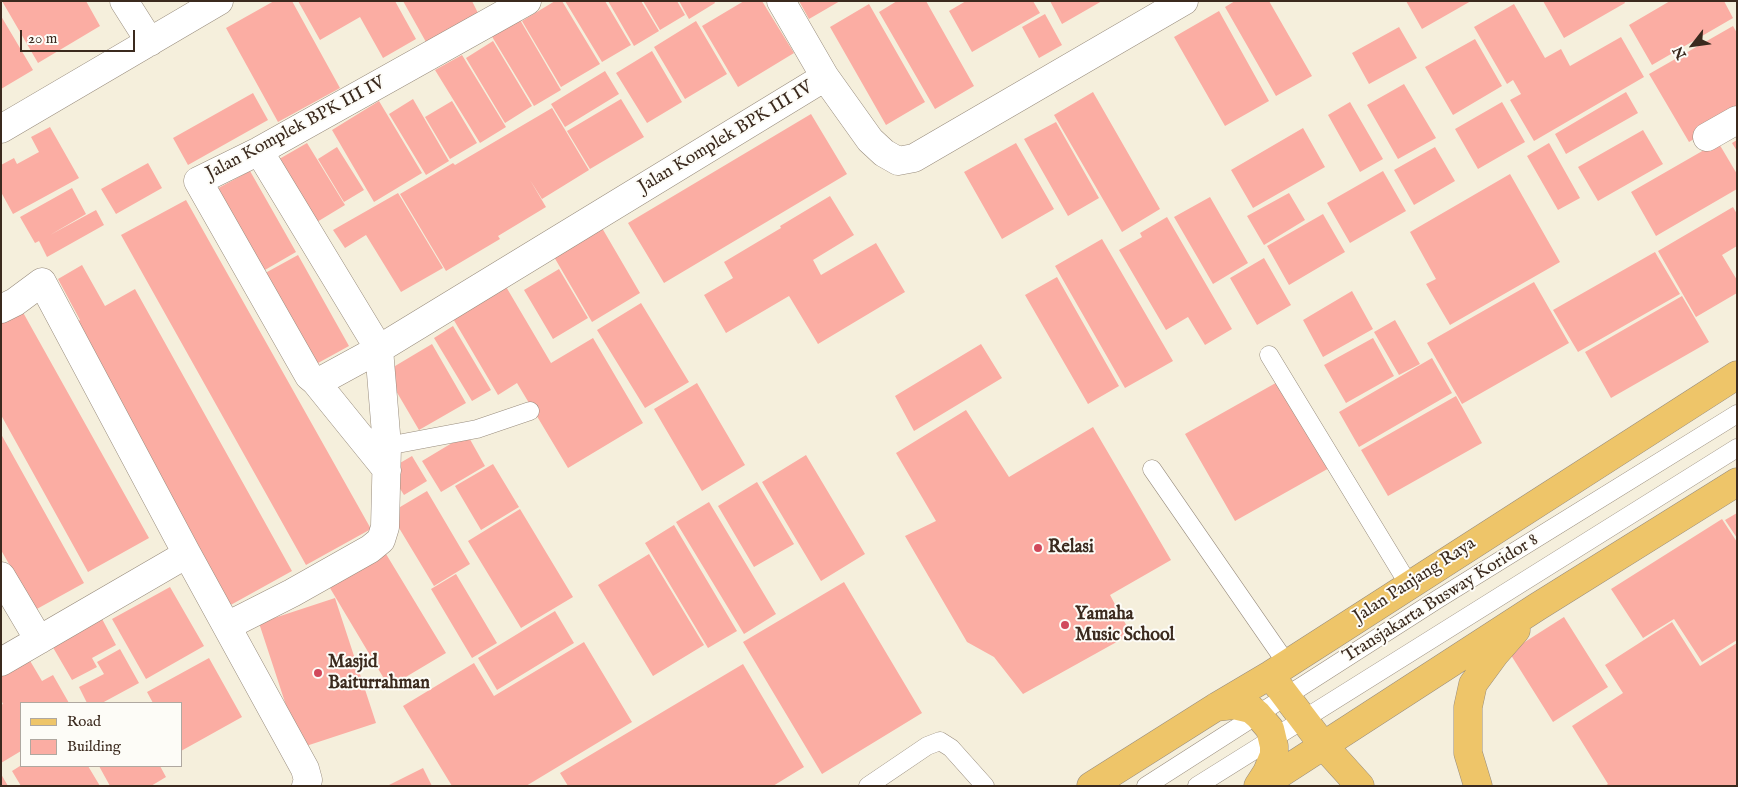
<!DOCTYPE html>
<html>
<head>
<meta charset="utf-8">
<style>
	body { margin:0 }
	#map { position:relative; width:1738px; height:787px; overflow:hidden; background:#f5efdc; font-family:"IM FELL English",serif }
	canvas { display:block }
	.frame { position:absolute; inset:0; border:2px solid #3b2a1e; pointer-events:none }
	.legend { position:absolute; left:20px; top:702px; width:162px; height:65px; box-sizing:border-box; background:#fdfcf7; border:1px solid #afa8a0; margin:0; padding:6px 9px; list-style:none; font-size:15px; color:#3b2a1e }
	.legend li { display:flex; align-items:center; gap:10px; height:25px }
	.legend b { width:25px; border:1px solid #afa8a0 }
	.north { position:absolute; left:1668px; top:20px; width:50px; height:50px; -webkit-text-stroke:4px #fdfcf7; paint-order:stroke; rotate:240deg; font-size:14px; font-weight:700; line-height:20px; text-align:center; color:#3b2a1e }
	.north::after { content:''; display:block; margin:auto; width:18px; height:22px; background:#3b2a1e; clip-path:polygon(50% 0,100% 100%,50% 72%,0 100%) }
	.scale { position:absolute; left:20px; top:30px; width:115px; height:22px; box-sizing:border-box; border:2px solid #3b2a1e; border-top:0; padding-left:6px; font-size:15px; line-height:18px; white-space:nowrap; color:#3b2a1e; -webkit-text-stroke:4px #fdfcf7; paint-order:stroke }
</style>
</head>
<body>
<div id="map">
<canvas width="1738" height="787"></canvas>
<div class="frame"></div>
<ul class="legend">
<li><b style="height:6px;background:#eec569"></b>Road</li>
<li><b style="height:14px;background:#fbada3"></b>Building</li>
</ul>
<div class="north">N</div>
<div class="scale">20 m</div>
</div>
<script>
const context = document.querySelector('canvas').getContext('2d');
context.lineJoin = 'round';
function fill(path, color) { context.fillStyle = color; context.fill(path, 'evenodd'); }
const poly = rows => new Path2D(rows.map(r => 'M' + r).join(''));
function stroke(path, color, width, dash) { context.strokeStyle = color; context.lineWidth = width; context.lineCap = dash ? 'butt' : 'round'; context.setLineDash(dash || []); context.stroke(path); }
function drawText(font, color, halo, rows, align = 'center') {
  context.font = font + ' "IM FELL English",serif'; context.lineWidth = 4; context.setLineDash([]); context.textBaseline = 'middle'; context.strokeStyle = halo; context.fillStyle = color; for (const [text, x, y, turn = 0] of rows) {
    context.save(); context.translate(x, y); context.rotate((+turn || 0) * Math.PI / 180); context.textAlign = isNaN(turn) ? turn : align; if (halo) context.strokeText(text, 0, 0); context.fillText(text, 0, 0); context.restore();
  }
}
fill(poly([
	[2,1,86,1,100,26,38,63],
	[274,1,292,1,340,88,278,122,226,28],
	[298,1,395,1,416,39,383,58,360,17,320,40],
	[403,1,472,1,478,13,426,42],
	[555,1,562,1,600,64,561,87,522,21],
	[565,1,605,1,631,45,602,62],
	[608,1,641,1,659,31,634,46],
	[643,1,677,1,685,15,660,30],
	[679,1,714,1,715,3,689,19],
	[744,1,762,1,794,53,738,87,702,26],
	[799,1,840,1,809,19],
	[897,1,926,1,974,86,935,109,879,12],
	[966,1,1033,1,1040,13,972,52,949,11],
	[1050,1,1102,1,1062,24],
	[1235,1,1269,1,1312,76,1276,96,1225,7],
	[1406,1,1471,1,1422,29],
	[1543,1,1624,1,1625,3,1564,38],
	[1670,1,1724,1,1733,18,1652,65,1629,25],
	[869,4,925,102,886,125,830,27],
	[1514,4,1545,58,1561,49,1570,66,1621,37,1644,77,1534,141,1510,100,1521,94,1513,80,1507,84,1474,27],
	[1219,11,1269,101,1225,126,1174,37],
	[516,13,561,90,534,106,488,30],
	[1045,14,1062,45,1039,58,1022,27],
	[1,16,33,70,1,89],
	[696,21,727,74,685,99,654,47],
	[1733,26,1737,33,1737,114,1689,142,1649,74],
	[1399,27,1417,58,1369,84,1352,53],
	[1475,39,1502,86,1453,115,1425,67],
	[493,41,532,106,505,123,466,58],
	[652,51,682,102,647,123,616,73],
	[462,55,506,127,480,143,435,70],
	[605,71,619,94,565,127,551,104],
	[1404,84,1436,138,1398,159,1367,105],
	[1093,92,1160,209,1122,232,1054,115],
	[1626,92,1638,113,1566,154,1555,134],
	[253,93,268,120,188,165,173,138],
	[413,99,449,161,426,175,389,114],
	[621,99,644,137,590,169,567,131],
	[379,101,422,173,374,202,332,130],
	[452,101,477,143,450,159,425,117],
	[1350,102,1383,159,1360,172,1328,115],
	[1502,102,1525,142,1478,169,1455,129],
	[552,108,589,170,542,199,530,180,546,207,498,236,500,239,446,271,400,194,453,163,455,165],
	[811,114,847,174,664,283,628,223],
	[1056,122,1099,198,1068,216,1024,139],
	[50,127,79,178,13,214,1,192,1,165,14,158,17,164,39,152,31,137],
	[1303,128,1325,167,1253,208,1231,170],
	[1643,130,1663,164,1598,201,1578,167],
	[1737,140,1737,151,1732,143],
	[1718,142,1737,174,1737,189,1656,236,1631,192],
	[307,143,345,205,312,225,274,162],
	[1016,143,1054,209,1002,239,964,172],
	[1549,143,1580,198,1558,210,1527,156],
	[337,147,364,190,344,202,318,159],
	[1435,147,1455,181,1414,205,1394,170],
	[148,163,162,188,116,214,101,189],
	[250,171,296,252,258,274,211,192],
	[1383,171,1406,211,1350,243,1327,203],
	[1510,174,1560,262,1450,325,1426,284,1436,279,1410,232],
	[72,188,86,214,50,235,96,210,104,225,47,257,39,241,35,243,20,217],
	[398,193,443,268,401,292,366,235,345,248,333,230],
	[1289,193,1305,220,1264,245,1247,216],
	[830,196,854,235,813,260,821,275,876,243,905,292,818,344,789,296,726,333,704,295,733,278,724,262,781,228,780,226],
	[1210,197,1248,263,1213,284,1174,217],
	[186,200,371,529,306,565,121,235],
	[1733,207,1737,214,1737,246,1722,255,1737,280,1737,293,1696,317,1658,251],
	[1323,214,1345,252,1289,285,1267,246],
	[1167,217,1232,329,1205,345,1188,317,1166,330,1119,250,1142,237,1140,233],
	[598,221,640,293,592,322,550,250],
	[1102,239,1173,361,1125,388,1055,266],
	[1655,252,1680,294,1578,352,1553,310],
	[298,255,349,346,309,368,258,277],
	[1264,258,1291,305,1257,325,1230,278],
	[82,265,105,306,135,289,292,571,227,607,70,326,80,320,58,279],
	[559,269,588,318,553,339,524,290],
	[1057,277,1119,386,1088,404,1025,295],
	[1534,282,1569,343,1462,404,1427,343],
	[505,285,551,363,593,338,643,423,568,468,517,383,498,395,452,317],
	[1352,291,1373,329,1323,357,1303,320],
	[1682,296,1709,342,1611,398,1585,352],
	[641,303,689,382,645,408,597,330],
	[20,307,149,538,88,572,1,415,1,317],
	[1395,320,1420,364,1399,375,1374,332],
	[453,326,491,390,472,401,434,338],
	[1373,338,1394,376,1346,403,1324,365],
	[432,344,466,403,419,430,385,372],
	[981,344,1002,378,914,431,895,396],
	[1432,358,1452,393,1359,447,1339,412],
	[1281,380,1331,467,1235,521,1185,434],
	[697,383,745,465,702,491,654,409],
	[1456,396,1482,443,1388,496,1361,450],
	[966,410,1009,477,1093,427,1171,560,1110,595,1131,634,1023,694,994,657,967,642,905,536,936,521,896,453],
	[1,434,84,583,35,610,1,550],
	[467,434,485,466,441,492,422,461],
	[806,455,865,554,821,581,762,482],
	[412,456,427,481,404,495,388,470],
	[493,464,519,507,481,530,455,486],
	[757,482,794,544,754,567,718,506],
	[427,491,470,564,434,586,390,513],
	[709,502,776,614,744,634,676,522],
	[520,509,573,597,521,628,468,541],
	[1737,513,1737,538,1725,520],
	[1722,519,1737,542,1737,640,1702,662,1674,619,1643,638,1611,589],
	[674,525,737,631,708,648,645,543],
	[383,549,446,653,389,687,327,583],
	[649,554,704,645,653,676,598,585],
	[456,574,497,643,472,658,431,589],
	[844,582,922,713,822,774,743,642],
	[170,587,204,646,146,679,112,619],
	[335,598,376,723,300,748,259,623],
	[555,611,574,643,497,690,478,658],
	[101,617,116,645,92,658,97,667,72,680,51,644],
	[1564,617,1608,687,1553,722,1509,652],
	[1672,622,1700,666,1737,643,1737,786,1605,786,1608,784,1572,726,1623,693,1605,665],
	[584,642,632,722,526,786,452,786,403,706,474,663,494,696],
	[120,649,139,683,102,703,87,703,79,687,104,674,97,662],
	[26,654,42,681,53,675,69,703,21,703,21,751,1,763,1,705,3,704,1,700,1,669],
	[209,658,242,717,181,751,181,703,153,703,147,692],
	[743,664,804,767,773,786,568,786,560,773],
	[20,766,88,766,100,786,21,786,12,771],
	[99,766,160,766,166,777,151,786,110,786],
	[423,768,432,786,387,786],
	[1,774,8,786,1,786]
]), '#fbada3');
const service = poly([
	[1269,355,1409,585],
	[387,446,477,429,530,411],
	[1152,469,1287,664],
	[868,786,927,746,940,741,951,748,985,786],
	[1146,786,1438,599,1737,414],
	[1197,786,1737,448]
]);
const minor = poly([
	[124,1,150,42],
	[781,1,825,77],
	[1,129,219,1],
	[1707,137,1737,120],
	[259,151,379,349,324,379,315,381,309,376,198,181,259,151,527,1],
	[1,309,15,302,42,282,187,554],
	[315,381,387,470],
	[1,576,39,640],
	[227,626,292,593,370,549,381,540,385,527,387,446,379,349,825,77,870,140,884,153,898,161,914,158,1184,1],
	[1,662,187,554,305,769,308,780,306,786]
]);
const primary = poly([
	[1270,675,1323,745,1360,786],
	[1216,707,1234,705,1251,709,1258,715,1270,729,1274,746,1274,755,1267,772,1258,786],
	[1091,786,1216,707,1270,675,1737,375],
	[1261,786,1537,607,1737,482],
	[1478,786,1468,753,1468,707,1473,684,1495,654,1516,630]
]);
stroke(service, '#988c7d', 19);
stroke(minor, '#988c7d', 29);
stroke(primary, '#988c7d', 29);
stroke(service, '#fff', 18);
stroke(minor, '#fff', 28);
stroke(primary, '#eec569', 28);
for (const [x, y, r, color] of [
	[1038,548,5,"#d1495b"],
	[1065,625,5,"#d1495b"],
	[318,673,5,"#d1495b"]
]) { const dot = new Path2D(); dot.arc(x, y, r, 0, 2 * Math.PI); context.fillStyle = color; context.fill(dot); stroke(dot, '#fdfcf7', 2); }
drawText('18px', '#3b2a1e', '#fdfcf7', [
	["Jalan Komplek BPK III IV",296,129,-28],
	["Jalan Komplek BPK III IV",726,138,-31],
	["Jalan Panjang Raya",1415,581,-33],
	["Transjakarta Busway Koridor 8",1441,599,-32]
]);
drawText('bold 18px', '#3b2a1e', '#fdfcf7', [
	["Relasi",1048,548],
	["Yamaha",1075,615],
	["Music School",1075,636],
	["Masjid",328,663],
	["Baiturrahman",328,684]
], 'left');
</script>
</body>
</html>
